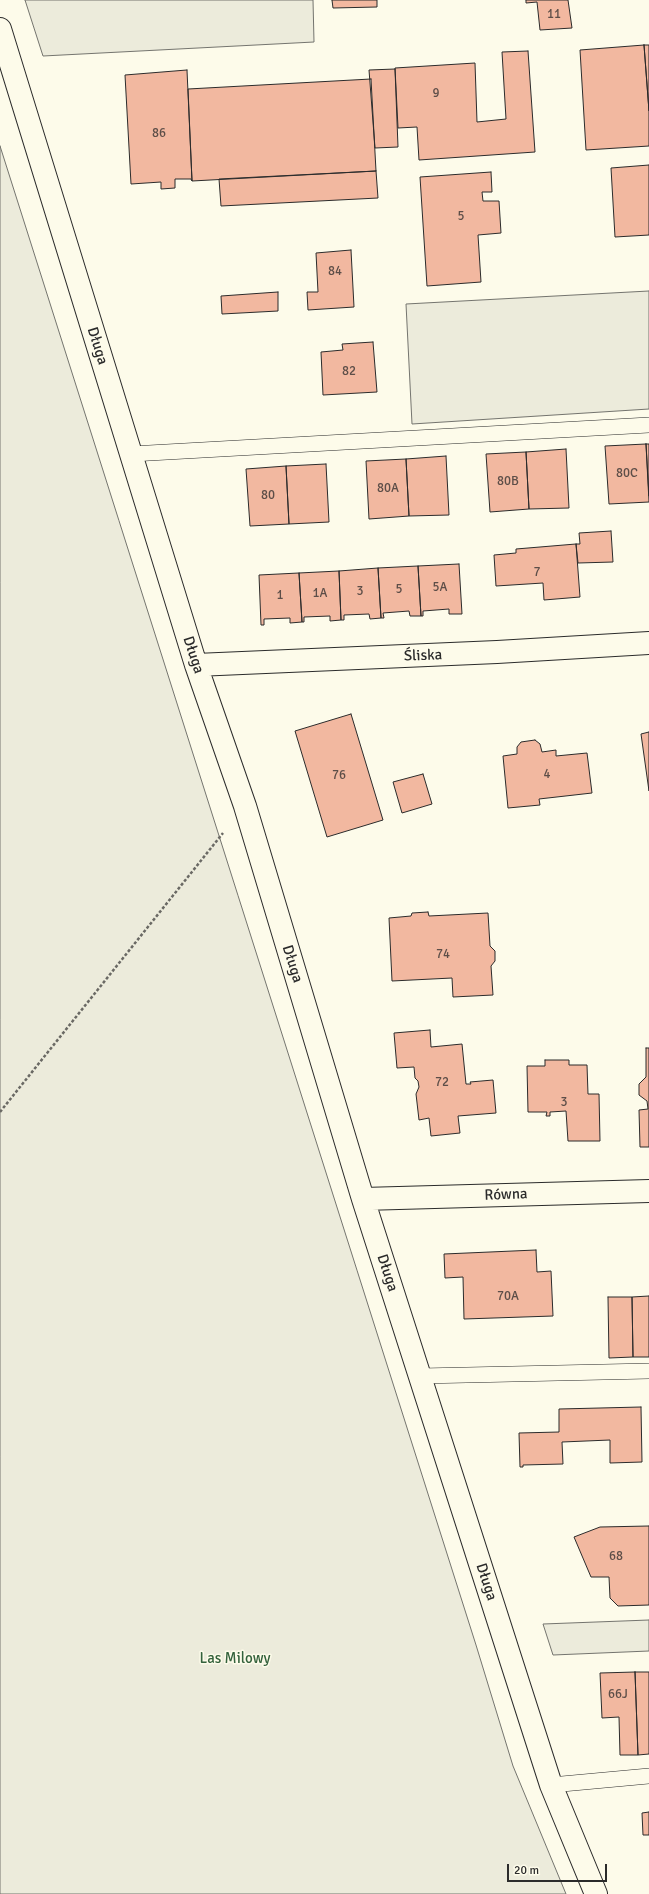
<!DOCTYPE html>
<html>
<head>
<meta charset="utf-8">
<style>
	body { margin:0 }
	#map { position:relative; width:649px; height:1894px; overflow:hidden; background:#fdfbea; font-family:Signika,sans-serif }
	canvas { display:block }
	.scale { position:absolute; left:507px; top:1864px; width:100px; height:18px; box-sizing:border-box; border:2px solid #2b2b2b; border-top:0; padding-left:5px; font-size:12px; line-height:14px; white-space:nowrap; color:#2b2b2b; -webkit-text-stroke:3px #fdfbea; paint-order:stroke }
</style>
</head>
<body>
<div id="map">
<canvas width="649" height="1894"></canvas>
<div class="scale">20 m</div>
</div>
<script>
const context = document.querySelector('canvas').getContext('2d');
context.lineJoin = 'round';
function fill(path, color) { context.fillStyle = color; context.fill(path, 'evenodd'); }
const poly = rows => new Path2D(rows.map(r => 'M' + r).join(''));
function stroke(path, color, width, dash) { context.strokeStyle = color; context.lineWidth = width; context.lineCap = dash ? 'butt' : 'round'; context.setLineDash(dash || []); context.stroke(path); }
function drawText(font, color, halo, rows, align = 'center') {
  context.font = font + ' Signika,sans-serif'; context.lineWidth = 3; context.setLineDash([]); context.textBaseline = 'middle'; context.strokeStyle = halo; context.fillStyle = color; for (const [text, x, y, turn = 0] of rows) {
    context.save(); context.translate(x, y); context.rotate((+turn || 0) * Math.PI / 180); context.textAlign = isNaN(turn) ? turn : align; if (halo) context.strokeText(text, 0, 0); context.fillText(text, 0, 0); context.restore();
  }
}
const green = poly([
	[25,0,313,0,314,42,43,56,25,0],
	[0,146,476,1645,513,1766,566,1894,0,1894,0,146],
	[649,291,649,409,412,424,406,304,649,291],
	[649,1620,649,1651,553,1655,543,1624,649,1620]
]);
fill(green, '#ecebdb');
stroke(green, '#74746e', 1);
const building = poly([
	[332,0,377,0,377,7,333,8,332,0],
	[526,0,568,0,572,28,540,30,537,2,526,3,526,0],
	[644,45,649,111,649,146,586,150,580,50,644,45],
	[644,45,649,45,649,111,644,45],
	[528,51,535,152,419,160,417,127,398,128,395,68,475,63,477,122,506,119,502,52,528,51],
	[395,69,398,147,375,148,369,70,395,69],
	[187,70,192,181,191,179,175,179,175,188,161,189,161,182,131,184,125,75,187,70],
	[371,79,376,171,192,181,188,89,371,79],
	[649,165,649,235,615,237,611,168,649,165],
	[376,171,378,198,221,206,219,179,376,171],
	[491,172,492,192,482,192,483,201,499,201,501,233,478,235,481,282,427,286,420,177,491,172],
	[351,250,354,307,308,310,307,292,318,292,316,253,351,250],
	[278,292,278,311,222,314,221,296,278,292],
	[373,342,377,392,323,395,321,352,343,350,342,344,373,342],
	[646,444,649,502,609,504,605,446,646,444],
	[646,444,649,444,649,496,646,444],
	[566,449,569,508,529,509,526,452,566,449],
	[526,452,529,509,490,512,486,454,526,452],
	[446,456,449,515,409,516,406,459,446,456],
	[406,459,409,516,369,519,366,461,406,459],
	[326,464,329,522,289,524,286,466,326,464],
	[286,466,289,524,250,526,246,469,286,466],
	[611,531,613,562,578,563,576,544,580,544,579,533,611,531],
	[576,544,580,597,544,600,543,583,496,586,494,555,516,553,516,549,576,544],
	[459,564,462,614,449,614,449,609,423,611,423,616,421,616,418,566,459,564],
	[418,566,421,616,410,616,409,611,383,613,384,618,381,618,378,568,418,566],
	[378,568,381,618,370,619,369,614,344,615,344,620,341,620,339,571,378,568],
	[339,571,341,620,330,621,330,616,304,617,304,622,302,622,299,573,339,571],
	[299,573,302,622,290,623,290,618,264,619,264,625,261,625,259,575,299,573],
	[351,714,383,820,327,837,295,731,351,714],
	[649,732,649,791,641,734,649,732],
	[535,740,540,744,542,752,556,750,556,756,587,753,592,793,539,799,540,805,508,808,503,756,517,754,517,747,521,742,535,740],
	[423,774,432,804,402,813,393,782,423,774],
	[428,912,429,916,488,913,490,946,495,951,495,961,491,966,493,995,453,997,452,978,392,981,389,918,411,916,412,913,428,912],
	[430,1030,431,1047,462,1044,466,1084,471,1084,470,1082,493,1080,496,1113,458,1116,460,1133,431,1136,429,1118,419,1120,416,1094,419,1087,418,1081,415,1078,414,1067,397,1068,394,1033,430,1030],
	[646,1048,649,1048,649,1147,640,1147,639,1110,648,1109,647,1101,639,1095,639,1084,646,1077,646,1048],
	[545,1060,569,1060,569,1065,587,1065,588,1094,599,1094,600,1141,568,1141,566,1111,550,1112,550,1116,546,1116,547,1112,528,1112,527,1066,545,1066,545,1060],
	[536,1250,537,1272,551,1271,553,1316,464,1319,463,1277,445,1278,444,1254,536,1250],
	[649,1296,649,1357,633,1357,632,1297,649,1296],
	[608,1297,632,1297,633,1357,609,1358,608,1297],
	[641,1407,642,1462,610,1463,610,1440,562,1442,563,1464,523,1465,523,1467,520,1467,519,1433,559,1432,559,1409,641,1407],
	[649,1526,649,1605,618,1606,610,1598,609,1577,591,1577,574,1537,600,1527,649,1526],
	[635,1672,649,1672,649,1754,638,1755,635,1672],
	[635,1672,638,1755,620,1755,619,1717,602,1718,600,1673,635,1672],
	[649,1812,649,1835,643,1835,642,1813,649,1812]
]);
fill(building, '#f2b8a0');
stroke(building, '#2b2b2b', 1);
const service = poly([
	[131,454,649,425],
	[421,1376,649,1371],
	[551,1785,649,1776]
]);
const minor = poly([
	[0,29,196,665,245,806,363,1199,551,1785,596,1894],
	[196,665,497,652,649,643],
	[363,1199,649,1191]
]);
stroke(service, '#2b2b2b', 16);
stroke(minor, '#2b2b2b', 24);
stroke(poly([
	[0,1112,223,833]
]), '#6a6964', 2.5, [3, 2]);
stroke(service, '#fdfbea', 15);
stroke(minor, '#fdfbea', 22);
drawText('13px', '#5d4e48', null, [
	["11",554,15],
	["9",436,94],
	["86",159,134],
	["5",461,217],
	["84",335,272],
	["82",349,372],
	["80C",627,474],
	["80B",508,482],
	["80A",388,489],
	["80",268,496],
	["7",537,573],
	["5A",440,588],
	["5",399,590],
	["3",360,592],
	["1A",320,594],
	["1",280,596],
	["4",547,775],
	["76",339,776],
	["74",443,955],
	["72",442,1083],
	["3",564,1103],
	["70A",508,1297],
	["68",616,1557],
	["66J",618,1695]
]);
drawText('15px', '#2b2b2b', '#fdfbea', [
	["Długa",97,346,73],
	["Długa",193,655,72],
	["Śliska",423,656,-2],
	["Długa",292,964,73],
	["Równa",506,1195,-2],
	["Długa",387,1273,72],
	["Długa",486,1582,72]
]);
drawText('15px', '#34623c', '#fdfbea', [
	["Las Milowy",235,1659]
]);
</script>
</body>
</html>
